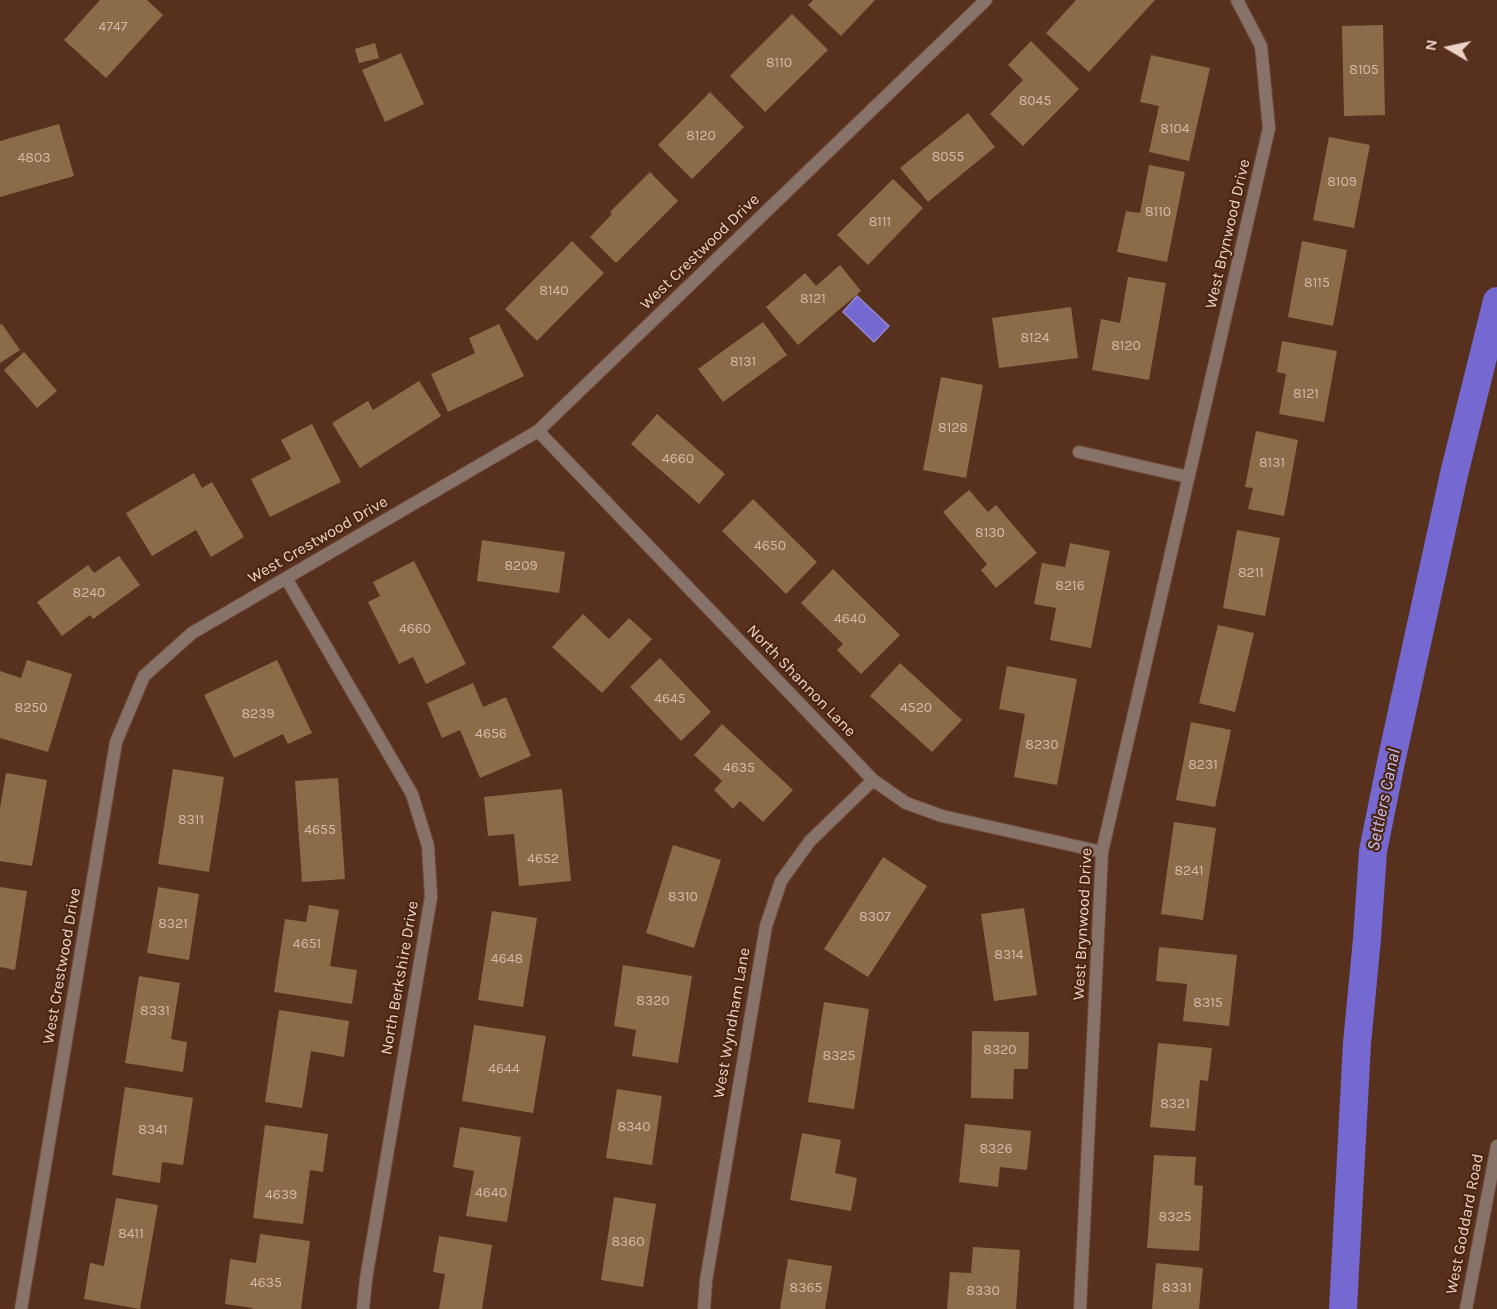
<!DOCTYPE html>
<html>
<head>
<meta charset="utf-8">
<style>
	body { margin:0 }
	#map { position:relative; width:1497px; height:1309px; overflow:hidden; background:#57311e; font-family:Karla,sans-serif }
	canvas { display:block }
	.north { position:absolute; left:1419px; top:18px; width:60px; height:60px; -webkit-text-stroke:4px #4c2613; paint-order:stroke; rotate:279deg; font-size:16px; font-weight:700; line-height:24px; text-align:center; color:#ebd3c7 }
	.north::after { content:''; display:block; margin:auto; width:21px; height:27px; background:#ebd3c7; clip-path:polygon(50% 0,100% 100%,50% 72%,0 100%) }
</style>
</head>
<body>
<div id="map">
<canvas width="1497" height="1309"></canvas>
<div class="north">N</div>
</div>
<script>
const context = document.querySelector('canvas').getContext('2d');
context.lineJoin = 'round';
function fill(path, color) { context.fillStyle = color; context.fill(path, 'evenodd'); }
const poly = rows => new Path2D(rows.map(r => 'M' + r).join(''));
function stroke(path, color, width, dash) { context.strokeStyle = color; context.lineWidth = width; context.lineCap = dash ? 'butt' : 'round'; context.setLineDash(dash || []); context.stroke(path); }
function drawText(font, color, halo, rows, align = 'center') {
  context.font = font + ' Karla,sans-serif'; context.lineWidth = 4.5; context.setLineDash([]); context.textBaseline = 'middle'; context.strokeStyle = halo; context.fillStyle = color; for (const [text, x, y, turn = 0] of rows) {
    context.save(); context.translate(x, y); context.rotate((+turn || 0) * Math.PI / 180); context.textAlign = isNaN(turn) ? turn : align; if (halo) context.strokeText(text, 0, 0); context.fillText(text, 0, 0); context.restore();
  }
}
const water = poly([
	[857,296,889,326,874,342,843,312,857,296]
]);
fill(water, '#7568d0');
stroke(water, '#9888cd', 1.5);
stroke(poly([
	[1343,1309,1357,1043,1367,939,1373,851,1391,762,1454,474,1497,301]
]), '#7568d0', 28);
fill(poly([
	[100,0,147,0,163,15,106,78,64,40],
	[813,0,875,0,841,36,808,5],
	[1076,0,1155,0,1089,72,1046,33],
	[792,14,828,50,765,112,730,76],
	[1383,25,1385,115,1344,116,1342,26],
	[1031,41,1079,89,1023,146,990,114,1023,80,1008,65],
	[375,43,379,58,359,63,355,49],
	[401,53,424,104,385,122,362,70],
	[1151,55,1210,68,1189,161,1149,152,1159,106,1140,102],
	[710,92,744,127,692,179,658,145],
	[968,113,995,147,928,202,900,168],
	[59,124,74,176,0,197,0,141],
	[1329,137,1370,145,1354,228,1313,220],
	[1149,165,1185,172,1167,262,1117,252,1126,211,1140,213],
	[650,172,678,201,616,263,590,237,612,214,610,212],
	[893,179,923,208,868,265,837,235],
	[572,241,604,273,537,341,505,309],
	[1302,241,1347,250,1333,326,1288,317],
	[840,265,861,291,798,345,766,307,805,273,816,286],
	[1128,277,1166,283,1149,380,1092,370,1101,319,1120,323],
	[1071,307,1078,358,999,368,992,318],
	[763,322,787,355,723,402,698,369],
	[2,324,20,350,0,363,0,325],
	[499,324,524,376,448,412,431,374,475,353,469,338],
	[1282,341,1337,351,1324,422,1279,414,1286,374,1277,372],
	[24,352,57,391,37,408,4,370],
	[941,377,983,385,966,478,923,470],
	[419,381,441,416,360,468,332,423,368,401,373,410],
	[657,414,725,474,699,504,631,444],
	[312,424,341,482,270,517,251,479,291,459,281,440],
	[1256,431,1298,440,1284,516,1248,509,1253,488,1245,487],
	[194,473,202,488,212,482,244,537,211,557,196,530,152,556,126,513],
	[969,490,988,512,996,505,1037,553,996,588,981,570,987,564,943,512],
	[753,499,817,562,786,594,722,531],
	[1237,530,1280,538,1265,616,1223,608],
	[482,540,565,552,559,593,477,581],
	[1070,543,1110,551,1091,648,1050,640,1056,608,1034,604,1042,563,1065,567],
	[119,556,140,585,93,619,90,615,62,636,37,602,88,565,94,573],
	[414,561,466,664,426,684,413,657,399,664,368,602,380,596,373,582],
	[833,569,900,635,861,674,837,650,843,644,801,603],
	[583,614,609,639,629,618,652,639,602,693,552,647],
	[1218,625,1254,633,1235,712,1199,703],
	[660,658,711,712,681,741,630,687],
	[27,660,72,674,48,752,0,738,0,671,21,678],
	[277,660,312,733,288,744,283,734,234,758,204,695],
	[900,663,962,720,932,752,870,696],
	[1007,666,1077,679,1057,785,1014,777,1025,714,999,709],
	[473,683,483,707,506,697,531,756,480,778,460,730,442,738,427,703],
	[1191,722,1231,730,1215,807,1176,800],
	[722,724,793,790,763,822,740,801,733,809,714,790,722,781,694,755],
	[173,769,224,777,209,872,158,864],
	[6,773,47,780,32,866,0,861,0,808],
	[338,778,345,879,302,882,295,781],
	[562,789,571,881,519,886,514,834,488,836,484,797],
	[1174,822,1216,828,1203,920,1161,914],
	[673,845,721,860,694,948,646,933],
	[883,857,927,886,868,977,824,949],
	[0,887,27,891,15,970,0,967],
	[158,887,199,894,189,960,147,953],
	[309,905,339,910,330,966,357,970,352,1004,274,992,285,919,306,922],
	[1024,908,1037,995,994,1001,981,914],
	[492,911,537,918,523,1007,478,1000],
	[1159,947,1237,955,1229,1026,1183,1021,1187,984,1156,981],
	[623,965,692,976,678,1063,632,1056,636,1030,614,1026],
	[139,976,180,983,171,1039,187,1042,183,1072,125,1063],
	[824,1002,869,1009,854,1109,808,1102],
	[279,1010,349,1021,344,1057,311,1051,302,1108,265,1102],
	[474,1025,546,1036,533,1113,462,1101],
	[972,1031,1029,1032,1028,1069,1014,1069,1013,1099,971,1098],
	[1158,1043,1212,1048,1208,1081,1200,1080,1195,1131,1150,1127],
	[125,1087,193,1098,183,1165,162,1162,160,1183,112,1175],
	[617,1089,662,1096,652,1165,606,1158],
	[965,1124,1031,1131,1027,1170,1000,1167,998,1187,959,1182],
	[265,1125,328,1134,323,1172,310,1170,303,1224,253,1218],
	[460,1127,521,1137,507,1222,466,1216,474,1171,453,1167],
	[802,1133,841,1140,835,1173,857,1178,851,1211,790,1200],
	[1154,1155,1196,1157,1194,1185,1203,1186,1199,1251,1147,1248],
	[614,1197,656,1204,643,1287,601,1280],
	[116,1198,158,1205,140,1309,84,1299,90,1263,104,1266],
	[260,1234,310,1241,301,1309,252,1309,253,1308,225,1304,230,1259,256,1263],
	[439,1236,492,1245,482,1309,439,1309,445,1274,433,1272],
	[973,1247,1020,1250,1016,1309,947,1309,950,1272,971,1273],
	[788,1259,832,1266,825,1309,780,1309],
	[1156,1263,1203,1268,1199,1309,1152,1309]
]), '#8c6b49');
const minor = poly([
	[538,431,873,780,906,803,942,816,1102,852],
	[1079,452,1188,477],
	[286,578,412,794,428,846,431,897,366,1279,363,1309],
	[21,1309,116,742,144,676,192,633,538,431,986,0],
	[704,1309,706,1281,766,926,781,881,810,841,873,780],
	[1080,1309,1102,852,1269,128,1261,46,1237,0]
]);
const tertiary = poly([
	[1466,1309,1497,1146]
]);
stroke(minor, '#724e3c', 14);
stroke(tertiary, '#724e3c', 14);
stroke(minor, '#87736a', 12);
stroke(tertiary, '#87736a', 12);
drawText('14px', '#d3b9a8', null, [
	["4747",113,27],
	["8110",779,63],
	["8105",1364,70],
	["8045",1035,101],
	["8104",1175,129],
	["8120",701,136],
	["8055",948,157],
	["4803",34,158],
	["8109",1342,182],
	["8110",1158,212],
	["8111",880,222],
	["8115",1317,283],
	["8140",554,291],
	["8121",813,299],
	["8124",1035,338],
	["8120",1126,346],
	["8131",743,362],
	["8121",1306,394],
	["8128",953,428],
	["4660",678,459],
	["8131",1272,463],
	["8130",990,533],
	["4650",770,546],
	["8209",521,566],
	["8211",1251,573],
	["8216",1070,586],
	["8240",89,593],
	["4640",850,619],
	["4660",415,629],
	["4645",670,699],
	["8250",31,708],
	["4520",916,708],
	["8239",258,714],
	["4656",491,734],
	["8230",1042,745],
	["8231",1203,765],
	["4635",739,768],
	["8311",191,820],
	["4655",320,830],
	["4652",543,859],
	["8241",1189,871],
	["8310",683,897],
	["8307",875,917],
	["8321",173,924],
	["4651",307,944],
	["8314",1009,955],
	["4648",507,959],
	["8320",653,1001],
	["8315",1208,1003],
	["8331",155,1011],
	["8320",1000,1050],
	["8325",839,1056],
	["4644",504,1069],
	["8321",1175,1104],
	["8340",634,1127],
	["8341",153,1130],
	["8326",996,1149],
	["4640",491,1193],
	["4639",281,1195],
	["8325",1175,1217],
	["8411",131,1234],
	["8360",628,1242],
	["4635",266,1283],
	["8365",806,1288],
	["8331",1177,1288],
	["8330",983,1291]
]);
drawText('16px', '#ebd3c7', '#4c2613', [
	["West Brynwood Drive",1228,234,-77],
	["West Crestwood Drive",700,252,-44],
	["West Crestwood Drive",318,540,-30],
	["North Shannon Lane",801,681,46],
	["West Brynwood Drive",1083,924,-87],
	["West Crestwood Drive",62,966,-80],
	["North Berkshire Drive",400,978,-80],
	["West Wyndham Lane",732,1023,-80],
	["West Goddard Road",1465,1224,-79]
]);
drawText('italic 18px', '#c3c1f6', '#4c2613', [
	["Settlers Canal",1384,800,-78]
]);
</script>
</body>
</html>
